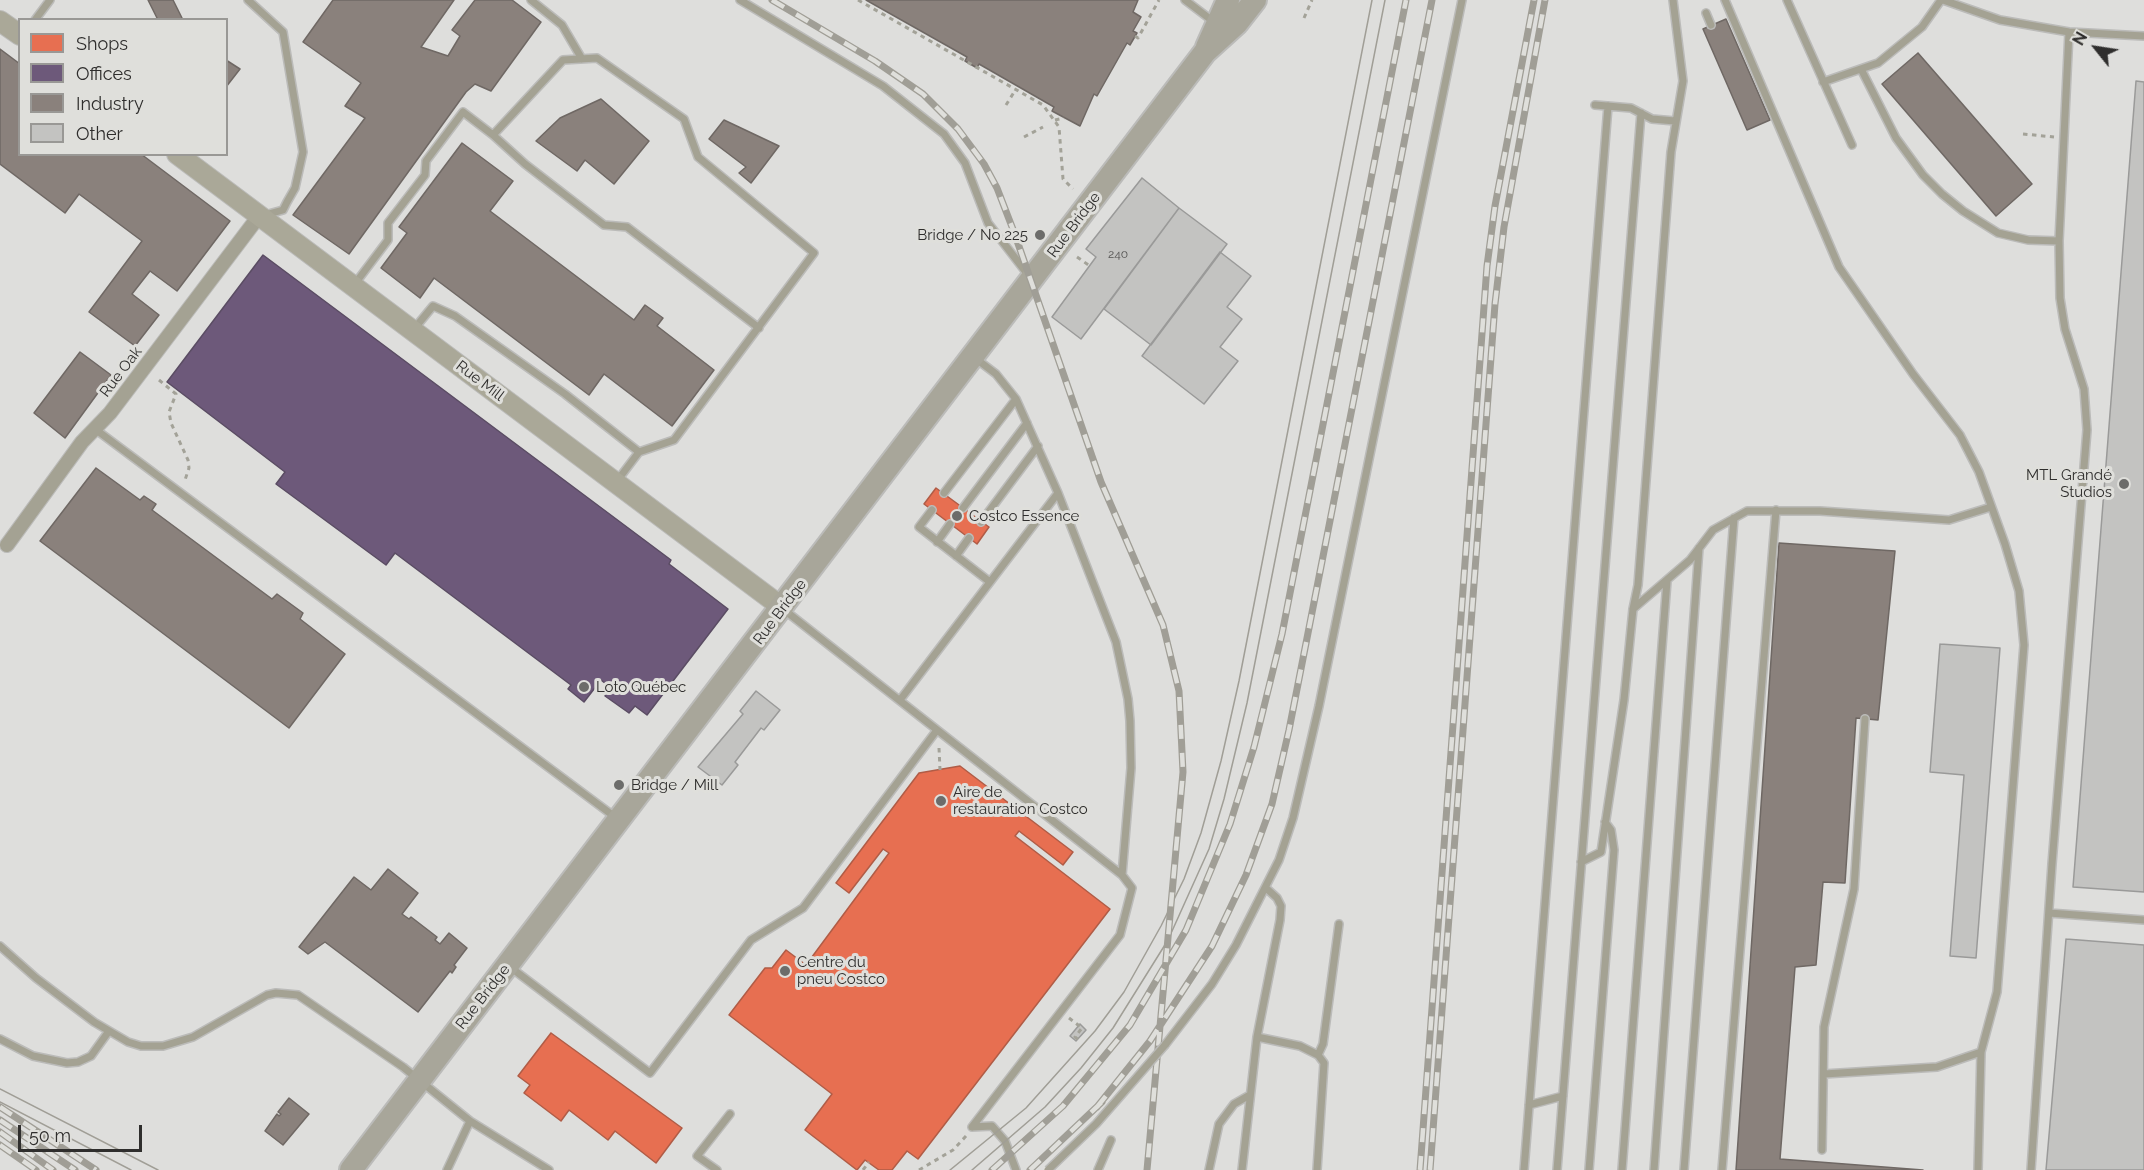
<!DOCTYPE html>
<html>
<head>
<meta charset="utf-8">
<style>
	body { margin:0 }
	#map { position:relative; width:2144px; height:1170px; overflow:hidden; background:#dededc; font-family:Raleway,sans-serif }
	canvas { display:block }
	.legend { position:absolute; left:18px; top:18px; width:210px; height:138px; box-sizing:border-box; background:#dfdfdb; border:2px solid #999895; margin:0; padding:8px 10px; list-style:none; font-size:18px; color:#2f2e2d }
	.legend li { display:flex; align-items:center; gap:12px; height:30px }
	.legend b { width:30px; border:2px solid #999895 }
	.north { position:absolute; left:2066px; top:18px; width:60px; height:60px; -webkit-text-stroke:4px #dfdfdb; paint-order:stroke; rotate:300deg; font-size:16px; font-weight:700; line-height:24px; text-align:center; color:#2f2e2d }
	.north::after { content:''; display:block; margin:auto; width:21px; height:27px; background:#2f2e2d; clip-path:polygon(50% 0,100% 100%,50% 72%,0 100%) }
	.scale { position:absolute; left:18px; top:1125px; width:124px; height:27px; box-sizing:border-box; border:3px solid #2f2e2d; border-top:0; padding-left:8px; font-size:18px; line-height:21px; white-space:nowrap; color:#2f2e2d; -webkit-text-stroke:4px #dfdfdb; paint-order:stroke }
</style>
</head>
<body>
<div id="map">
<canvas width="2144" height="1170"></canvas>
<ul class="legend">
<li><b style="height:16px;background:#e76f51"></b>Shops</li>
<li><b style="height:16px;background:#6d597a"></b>Offices</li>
<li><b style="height:16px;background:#8a817c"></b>Industry</li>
<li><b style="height:16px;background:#c3c3c1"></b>Other</li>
</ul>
<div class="north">N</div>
<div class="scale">50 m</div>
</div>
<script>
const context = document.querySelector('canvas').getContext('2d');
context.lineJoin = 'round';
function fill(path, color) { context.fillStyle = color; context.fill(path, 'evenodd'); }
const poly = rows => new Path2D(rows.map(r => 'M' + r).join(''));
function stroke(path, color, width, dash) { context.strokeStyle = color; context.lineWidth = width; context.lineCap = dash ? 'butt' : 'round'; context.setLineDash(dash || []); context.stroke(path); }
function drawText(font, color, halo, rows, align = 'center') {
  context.font = font + ' Raleway,sans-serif'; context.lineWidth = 6; context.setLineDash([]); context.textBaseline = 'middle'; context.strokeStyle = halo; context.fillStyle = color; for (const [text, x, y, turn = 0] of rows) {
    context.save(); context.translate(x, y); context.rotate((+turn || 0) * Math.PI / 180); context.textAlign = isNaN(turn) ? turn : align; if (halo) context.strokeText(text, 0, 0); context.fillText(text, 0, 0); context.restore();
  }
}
const shops = poly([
	[936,488,989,527,977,544,924,504,936,488],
	[960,766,1073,852,1063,865,1019,831,1015,836,1110,909,918,1159,907,1151,892,1170,879,1170,865,1160,857,1170,805,1130,832,1094,729,1015,765,968,772,968,786,950,806,965,889,853,883,849,849,893,836,883,919,773,960,766],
	[551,1033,682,1128,656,1163,615,1131,608,1140,569,1110,561,1121,524,1093,530,1085,518,1076,551,1033]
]);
fill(shops, '#e76f51');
stroke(shops, '#b05c46', 1.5);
const offices = poly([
	[263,255,671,560,669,564,728,609,647,715,635,706,629,713,605,696,611,688,601,680,584,702,568,689,571,685,395,553,386,565,276,484,285,472,167,382,263,255]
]);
fill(offices, '#6d597a');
stroke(offices, '#5a4c63', 1.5);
const industry = poly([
	[148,0,173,0,183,20,158,20,148,0],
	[333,0,454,0,421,47,448,56,460,36,452,30,475,0,512,0,541,22,491,91,475,84,466,92,349,254,293,215,365,118,345,106,361,83,303,42,333,0],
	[866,0,1138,0,1133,12,1141,17,1133,31,1137,33,1130,45,1127,43,1097,96,1094,94,1080,126,1052,111,1054,107,979,64,977,68,965,61,967,57,866,0],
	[1726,19,1770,120,1747,130,1703,29,1726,19],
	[0,49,20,64,20,154,141,154,230,221,177,291,150,271,132,294,159,315,135,346,89,312,142,241,79,194,65,213,0,164,0,49],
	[1918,53,2032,184,1996,216,1882,84,1918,53],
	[226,60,240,69,226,87,226,60],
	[601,99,649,141,614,184,585,160,577,171,536,141,560,118,601,99],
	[724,120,779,146,751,183,739,173,746,167,709,139,724,120],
	[462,143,513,181,490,211,634,320,645,305,663,318,657,326,714,370,672,426,604,374,589,395,434,278,420,298,381,268,407,233,399,227,462,143],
	[80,352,111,375,65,438,34,413,80,352],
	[96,468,140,500,144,496,156,504,152,510,272,599,277,594,303,613,300,619,345,654,289,728,40,541,96,468],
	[1779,543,1895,551,1878,720,1856,718,1845,883,1823,882,1816,965,1795,967,1780,1159,1923,1170,1736,1170,1779,543],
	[388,869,418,893,402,914,409,919,411,917,437,937,435,940,440,944,449,933,467,948,454,965,456,967,452,973,450,971,418,1012,325,942,308,954,299,947,354,877,371,890,388,869],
	[289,1098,309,1114,283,1145,265,1131,277,1114,279,1116,281,1114,278,1112,289,1098]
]);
fill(industry, '#8a817c');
stroke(industry, '#6f6864', 1.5);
const building = poly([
	[2136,81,2144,82,2144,892,2073,887,2136,81],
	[1142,178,1179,208,1081,339,1052,317,1096,257,1086,249,1142,178],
	[1179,208,1227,244,1151,345,1104,309,1179,208],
	[1220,252,1251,276,1227,307,1242,319,1220,347,1238,361,1204,404,1142,356,1220,252],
	[1940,644,2000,648,1976,958,1950,956,1964,775,1930,772,1940,644],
	[756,691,780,710,764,730,761,728,735,762,738,765,722,785,698,767,743,714,740,711,756,691],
	[2066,939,2144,945,2144,1170,2046,1170,2066,939],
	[1080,1024,1086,1030,1076,1041,1070,1036,1080,1024]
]);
fill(building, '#c3c3c1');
stroke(building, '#9a9a99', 1.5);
const lane = poly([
	[248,0,283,32,303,152,295,188,287,202,283,210,265,215],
	[531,0,562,25,582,59],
	[740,0,883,86,944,134,965,163,988,223,1029,276],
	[1185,0,1214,22],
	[1725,0,1839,267,1913,374,1960,435,1979,472,2005,544,2019,591,2024,645,1997,992,1981,1052,1978,1170],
	[1787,0,1852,145],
	[1943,0,2000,20,2069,32,2144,36],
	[1706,13,1711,25],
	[35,20,50,0],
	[1861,69,1896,138,1923,175,1942,194,1963,211,1998,233,2028,240,2059,241],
	[1823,82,1878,63,1922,27,1941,0],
	[1595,105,1631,108,1652,119,1675,121],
	[493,135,563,60,597,58,684,119,698,157,814,253,674,440,639,452],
	[354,285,388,240,388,223,425,175,426,161,463,112,493,135,525,164,604,225,627,227,759,328],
	[414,329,433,306,455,316,565,394,639,452,617,481],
	[975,358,996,374,1016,399,1058,493,1116,642,1128,699,1130,721,1131,768,1122,875],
	[95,429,615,817],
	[944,493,1016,399],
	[963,508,1027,423],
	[932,510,919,527,990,582],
	[981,522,1038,446],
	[937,542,950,524],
	[956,556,969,538],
	[783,609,1122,875,1132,888,1120,935,972,1127],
	[1633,609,1690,560,1713,530,1747,511,1820,511,1949,520,1991,507],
	[900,700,1058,493],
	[1581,862,1601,852,1624,700,1633,609,1638,585,1671,152,1683,81,1673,0],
	[2049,913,2144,920],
	[0,946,36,978,94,1022,128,1042,141,1046,163,1046,193,1037,267,995,276,993,298,995,403,1067,470,1121,549,1170],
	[510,967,650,1073,751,940,803,908,937,730],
	[1257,1037,1300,1046,1318,1055,1324,1063,1317,1170],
	[0,1039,33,1056,67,1063,78,1062,91,1056,109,1031],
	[1165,1045,1212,984,1236,945,1279,860,1293,818,1319,706,1462,0],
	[1318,1055,1323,1044,1339,924],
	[1824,1074,1937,1067,1981,1052],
	[1529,1105,1563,1096],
	[972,1127,992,1126,1005,1141,1016,1170],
	[1822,1150,1824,1027,1854,889,1865,719],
	[447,1170,470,1121],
	[717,1170,697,1156,730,1114],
	[1098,1170,1111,1140],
	[1209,1170,1219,1124,1234,1104,1248,1096],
	[1242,1170,1257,1037,1280,920,1281,906,1277,898,1266,888],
	[1524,1170,1608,106],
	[1557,1170,1641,113],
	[1589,1170,1614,850,1611,830,1605,822],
	[1622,1170,1667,581],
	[1654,1170,1699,548],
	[1684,1170,1734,518],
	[1722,1170,1776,510],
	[2031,1170,2052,864,2087,430,2084,389,2065,329,2060,298,2059,241,2069,32]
]);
const street = poly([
	[7,545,82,442,110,413,259,216]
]);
const secondary = poly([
	[0,21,20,35],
	[177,154,783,608]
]);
const primary = poly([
	[1207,47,1228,0],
	[351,1170,1205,52,1237,23,1255,0]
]);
stroke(lane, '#bbbbb9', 10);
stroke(street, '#bbbbb9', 16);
stroke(secondary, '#bbbbb9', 22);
stroke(primary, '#bbbbb9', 26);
stroke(poly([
	[858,0,1043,105,1059,127,1063,179,1073,189],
	[1304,18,1312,0],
	[1135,36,1138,38,1159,0],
	[1006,105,1016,89],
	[1055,120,1064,118],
	[2023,134,2054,137],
	[1024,137,1043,127],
	[1077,257,1090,266],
	[159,380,176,394,169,412,171,423,188,460,189,468,185,480],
	[939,748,940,770],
	[1069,1018,1082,1028,1075,1037,1080,1041],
	[863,1170,869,1162],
	[919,1170,953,1150,967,1135]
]), '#a3a298', 3, [4.5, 4.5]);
stroke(lane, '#a4a293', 7);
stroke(street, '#a4a293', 14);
stroke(secondary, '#aaa898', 20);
stroke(primary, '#a8a69a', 22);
stroke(poly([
	[0,1089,158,1170],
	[0,1102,131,1170],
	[950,1170,1026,1108,1095,1031,1124,992,1161,926,1184,879,1201,833,1221,761,1239,681,1372,0],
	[972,1170,1045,1107,1081,1068,1113,1028,1168,940,1209,849,1224,799,1247,703,1385,0]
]), '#a09e96', 1.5);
const rail = poly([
	[772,0,875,61,923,94,958,129,984,164,997,188,1014,232,1101,482,1163,625,1179,691,1183,772,1147,1170],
	[0,1107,96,1170],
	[1097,1107,1150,1041,1212,946,1246,875,1272,804,1289,730,1432,0],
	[0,1120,75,1170],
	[0,1132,53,1170],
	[0,1145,36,1170],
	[992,1170,1063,1106,1130,1025,1186,930,1230,824,1254,747,1282,634,1406,0],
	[1030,1170,1102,1102],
	[1420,1170,1487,266,1495,206,1534,0],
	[1430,1170,1495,304,1504,227,1545,0]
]);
stroke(rail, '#a09e96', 7);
stroke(rail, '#dfdfdb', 4.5, [14]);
const laneBridge = poly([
	[1048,1170,1096,1124,1165,1045]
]);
stroke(laneBridge, '#bbbbb9', 10, []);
stroke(laneBridge, '#a4a293', 7);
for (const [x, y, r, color] of [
	[1040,235,6,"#6c6c6a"],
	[2124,484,6,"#6c6c6a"],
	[957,516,6,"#6c6c6a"],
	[584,687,6,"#6c6c6a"],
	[619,785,6,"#6c6c6a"],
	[941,801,6,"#6c6c6a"],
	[785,971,6,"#6c6c6a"]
]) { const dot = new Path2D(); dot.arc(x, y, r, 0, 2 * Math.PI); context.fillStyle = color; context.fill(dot); stroke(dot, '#dfdfdb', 2); }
drawText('12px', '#545352', null, [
	["240",1118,254]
]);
drawText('15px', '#2f2e2d', '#dfdfdb', [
	["Rue Bridge",1074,225,-53],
	["Rue Oak",121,372,-53],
	["Rue Mill",480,381,37],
	["Rue Bridge",780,612,-53],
	["Rue Bridge",483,997,-52]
]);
drawText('15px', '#2f2e2d', '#dfdfdb', [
	["Bridge / No 225",1028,235,"right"],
	["MTL Grandé",2112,475,"right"],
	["Studios",2112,492,"right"],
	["Costco Essence",969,516],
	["Loto Québec",596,687],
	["Bridge / Mill",631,785],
	["Aire de",953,792],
	["restauration Costco",953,809],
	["Centre du",797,962],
	["pneu Costco",797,979]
], 'left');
</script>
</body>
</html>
